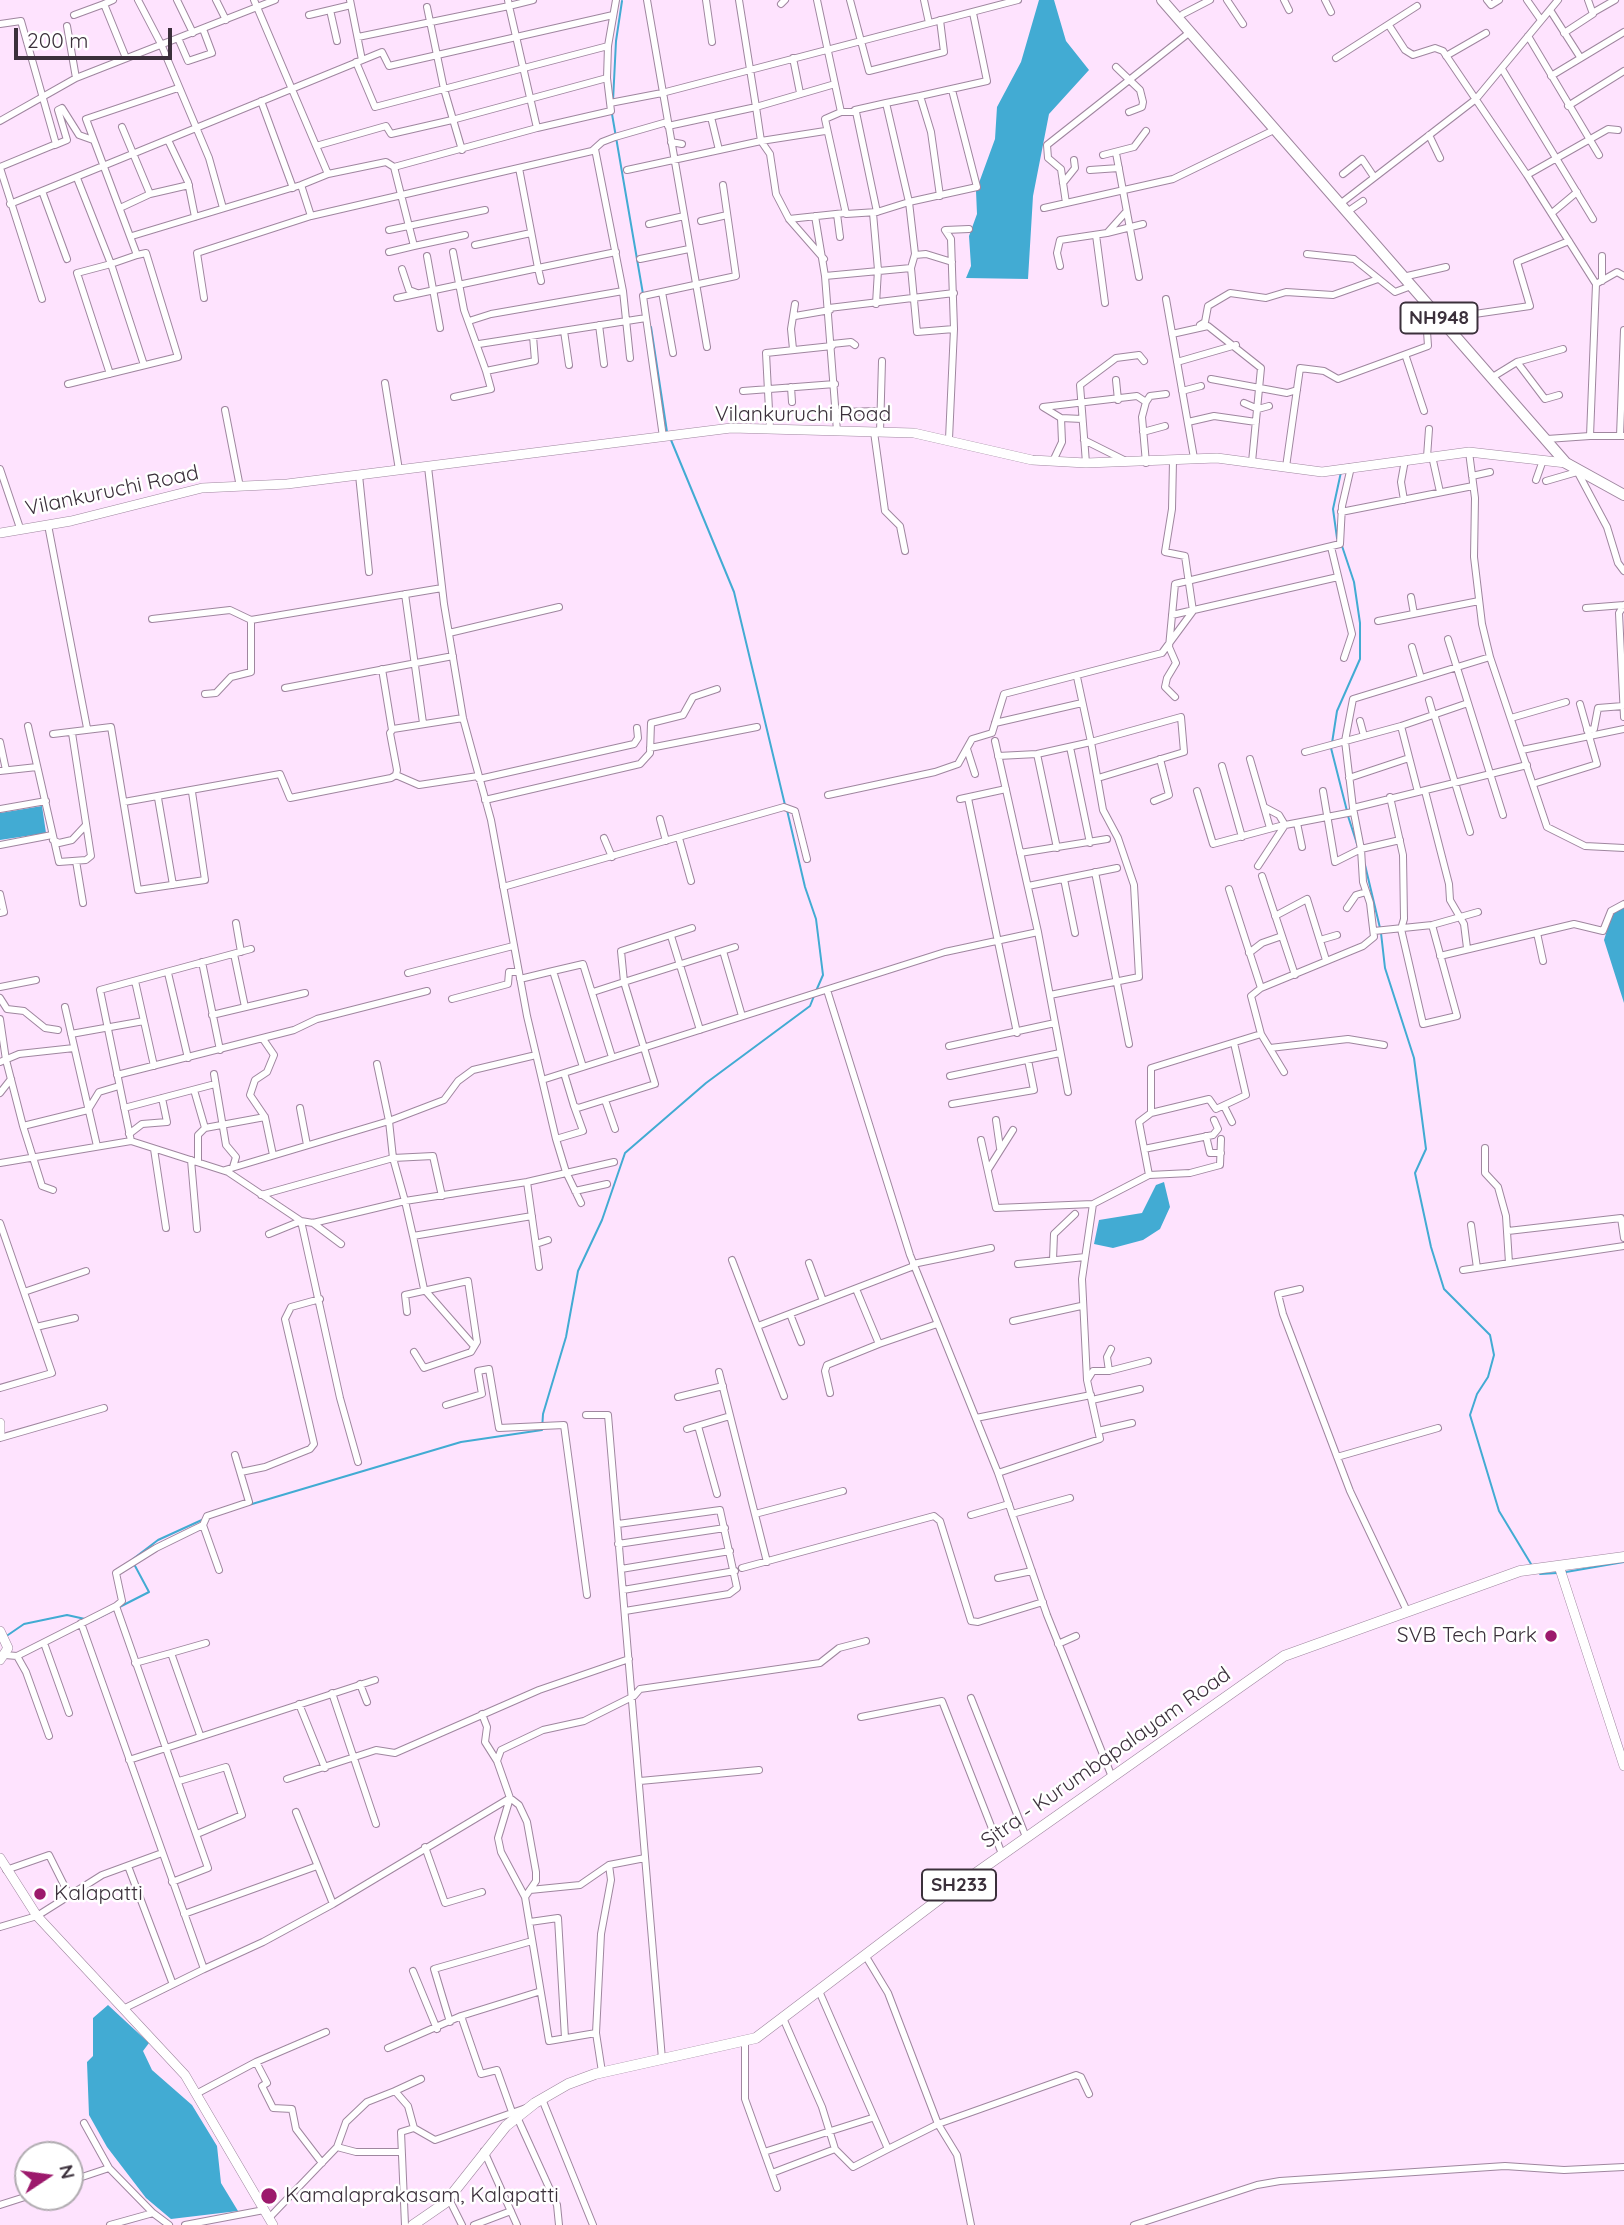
<!DOCTYPE html>
<html>
<head>
<meta charset="utf-8">
<style>
	body { margin:0 }
	#map { position:relative; width:1624px; height:2225px; overflow:hidden; background:#fee3fe; font-family:Quicksand,sans-serif }
	canvas { display:block }
	.north { position:absolute; left:14px; top:2141px; width:70px; height:70px; box-sizing:border-box; background:#fff; border:2px solid #b1acb1; border-radius:50%; rotate:77deg; font-size:19px; font-weight:700; line-height:28px; text-align:center; color:#3b303b }
	.north::after { content:''; display:block; margin:auto; width:24px; height:32px; background:#9c196c; clip-path:polygon(50% 0,100% 100%,50% 72%,0 100%) }
	.scale { position:absolute; left:14px; top:28px; width:158px; height:32px; box-sizing:border-box; border:4px solid #3b303b; border-top:0; padding-left:9px; font-size:21px; line-height:24px; white-space:nowrap; color:#3b303b; -webkit-text-stroke:5px #fff; paint-order:stroke }
</style>
</head>
<body>
<div id="map">
<canvas width="1624" height="2225"></canvas>
<div class="north">N</div>
<div class="scale">200 m</div>
</div>
<script>
const context = document.querySelector('canvas').getContext('2d');
context.lineJoin = 'round';
function fill(path, color) { context.fillStyle = color; context.fill(path, 'evenodd'); }
const poly = rows => new Path2D(rows.map(r => 'M' + r).join(''));
function stroke(path, color, width, dash) { context.strokeStyle = color; context.lineWidth = width; context.lineCap = dash ? 'butt' : 'round'; context.setLineDash(dash || []); context.stroke(path); }
function drawText(font, color, halo, rows, align = 'center') {
  context.font = font + ' Quicksand,sans-serif'; context.lineWidth = 5; context.setLineDash([]); context.textBaseline = 'middle'; context.strokeStyle = halo; context.fillStyle = color; for (const [text, x, y, turn = 0] of rows) {
    context.save(); context.translate(x, y); context.rotate((+turn || 0) * Math.PI / 180); context.textAlign = isNaN(turn) ? turn : align; if (halo) context.strokeText(text, 0, 0); context.fillText(text, 0, 0); context.restore();
  }
}
fill(poly([
	[1039,0,1054,0,1066,41,1089,70,1049,114,1033,196,1028,279,966,278,971,266,969,236,977,214,976,191,995,139,997,107,1021,62],
	[42,806,46,833,0,840,0,813],
	[1624,907,1624,1003,1604,940,1613,911],
	[1164,1182,1170,1207,1160,1229,1143,1240,1113,1248,1094,1244,1099,1220,1142,1213,1156,1185],
	[108,2005,149,2043,143,2051,152,2070,192,2105,217,2146,221,2183,238,2211,171,2219,146,2198,107,2147,89,2115,87,2062,93,2056,93,2018]
]), '#42abd3');
stroke(poly([
	[613,101,616,41,622,1],
	[612,114,643,294],
	[651,327,667,432],
	[671,440,734,592,785,805],
	[1337,538,1333,509,1341,472],
	[1332,743,1337,711,1360,659,1360,623,1354,582,1342,546],
	[1331,748,1347,811],
	[787,810,805,887,816,919,823,975,816,991],
	[1348,816,1358,847],
	[1365,865,1380,928],
	[1381,933,1385,968,1414,1058,1426,1149,1415,1173,1431,1247,1444,1289,1490,1335,1494,1355,1488,1377,1477,1394,1470,1415,1499,1511,1531,1564],
	[252,1504,461,1442,542,1430,543,1414,566,1337,578,1271,602,1220,625,1153,706,1083,810,1006,814,996],
	[133,1559,158,1540,204,1519],
	[1566,1572,1624,1562],
	[1540,1574,1557,1573],
	[90,1622,149,1592,134,1564],
	[5,1637,24,1624,67,1615,85,1619]
]), '#42abd3', 2);
const street = poly([
	[113,0,104,4,126,58],
	[138,0,161,44,209,158,223,208],
	[177,0,193,33],
	[216,0,226,20],
	[254,0,328,174],
	[350,0,362,60],
	[533,0,509,6,537,128,611,111,607,78,608,46,616,0],
	[647,0,707,347],
	[706,0,712,42],
	[850,0,869,71,944,52,940,20],
	[924,0,929,23],
	[1227,0,1243,24],
	[1284,0,1289,10],
	[1325,0,1331,12],
	[1487,0,1491,5,1499,0],
	[1527,0,1541,20],
	[781,4,785,0],
	[427,7,444,89,462,150],
	[330,10,337,41],
	[1550,10,1580,57],
	[1594,12,1615,0],
	[1183,14,1210,0],
	[74,15,104,4],
	[309,15,351,5],
	[0,24,21,21,56,144,0,167],
	[67,26,76,78],
	[1390,27,1405,50,1413,55,1435,48,1443,51,1527,175,1596,284,1590,436,1547,439],
	[1564,33,1593,14,1588,0],
	[1528,36,1599,155],
	[358,37,509,6,508,0],
	[178,38,188,61,212,53,203,29],
	[1446,56,1486,33],
	[793,58,800,93],
	[1336,58,1417,6],
	[356,62,375,107,608,46],
	[1116,67,1140,90,1143,102,1142,107,1129,112],
	[1502,69,1593,219],
	[1551,76,1624,32],
	[835,84,841,112,856,112,877,212,909,202,886,103,855,110],
	[261,101,293,188],
	[610,103,662,93,1018,0],
	[886,103,920,96],
	[1568,106,1624,71],
	[841,112,825,119,846,214,877,212],
	[711,117,719,150],
	[0,121,76,78,275,0],
	[668,126,756,107,739,0],
	[122,127,150,194],
	[1429,135,1440,158],
	[168,140,188,182,195,217],
	[671,142,682,144],
	[55,145,67,140,58,110,62,108,79,135,93,140],
	[316,146,386,126,391,134,452,120,607,78],
	[595,149,623,291,630,358],
	[1116,153,1139,277],
	[1103,155,1134,147,1146,131],
	[0,168,42,299],
	[627,170,761,141,756,107,835,84,817,0],
	[1090,170,1119,168],
	[1343,174,1362,159,1374,177],
	[1527,175,1608,129,1618,130],
	[77,178,111,264,77,273,110,374],
	[1063,183,1075,168,1074,160],
	[301,185,311,216,592,151,602,142,615,137,667,122],
	[42,191,67,259],
	[940,196,931,132,920,96,987,81,973,13],
	[1066,203,1061,169,1048,158,1047,145,1190,32],
	[10,204,382,52,389,66,613,15],
	[1340,204,1476,99,1558,0],
	[120,208,150,194,189,185],
	[1044,208,1173,179,1276,129],
	[1347,212,1363,201],
	[873,213,878,270,876,304],
	[1552,213,1577,192],
	[837,214,840,237],
	[815,216,825,276],
	[789,219,845,213],
	[701,221,727,215],
	[649,224,684,216],
	[389,230,485,210],
	[1108,232,1125,213],
	[1096,235,1105,303],
	[132,236,301,185,328,174,386,162,394,167],
	[475,245,531,233],
	[414,246,465,235],
	[389,252,414,246,394,167,537,128],
	[453,252,464,310,486,371],
	[1307,254,1354,259,1395,292,1411,286],
	[137,255,111,264,144,365],
	[915,255,926,254,952,262],
	[427,256,440,328],
	[640,259,689,249],
	[824,259,789,219,776,194,770,154,761,141,825,131],
	[1060,266,1057,253,1060,240,1107,233,1143,224],
	[911,268,917,332,954,329,949,439],
	[402,269,409,290,417,293],
	[1403,277,1446,267],
	[541,281,538,268,616,252],
	[1602,281,1602,256],
	[1596,284,1617,272,1624,276],
	[662,292,673,353],
	[204,298,197,253,311,216],
	[397,298,538,268,519,168],
	[1166,299,1194,458],
	[829,308,954,293],
	[795,316,830,310],
	[1440,319,1530,306,1517,262,1569,241],
	[469,321,491,314,623,291],
	[599,325,604,364],
	[1200,325,1205,322,1208,306,1230,293,1266,298,1286,292,1333,295,1378,279],
	[954,329,951,239,945,230,969,229],
	[564,331,569,365],
	[1172,334,1208,326,1261,368,1252,462],
	[479,344,646,318],
	[832,344,851,342,855,345],
	[793,349,791,329,795,304],
	[1406,357,1424,411],
	[1177,362,1236,345],
	[1517,362,1545,399,1559,395],
	[1491,378,1517,362,1563,349],
	[1211,379,1287,393,1297,390],
	[1116,380,1118,400],
	[385,383,399,470],
	[68,384,178,357,146,253,137,255,86,119,178,88],
	[791,387,792,402],
	[743,391,835,384],
	[1182,391,1201,386],
	[454,397,491,389,486,371,535,361,533,336],
	[1244,403,1258,409,1269,406],
	[225,410,240,487],
	[836,412,881,411],
	[1082,419,1061,418,1043,407,1137,396,1146,402],
	[1188,422,1214,416,1256,422],
	[770,429,766,353,832,346],
	[837,431,825,276,911,268,915,254,909,202,977,187,952,90],
	[874,432,885,511,900,526,905,551],
	[880,432,882,361],
	[1143,432,1165,426],
	[1590,436,1624,436],
	[1620,436,1624,330],
	[663,437,643,296,736,276,723,185],
	[1084,440,1126,461],
	[1469,452,1475,498,1474,557,1482,624,1490,657,1547,827,1585,846,1624,848],
	[1432,456,1440,492],
	[1427,457,1429,429],
	[1053,461,1062,442,1061,418],
	[1086,463,1080,385,1116,358,1139,355,1144,361],
	[1146,463,1142,417,1146,402,1150,396,1166,394],
	[428,467,444,604,463,718,491,820,527,1016,556,1139,566,1172,581,1203],
	[1286,467,1300,368,1324,371,1338,379,1428,346,1425,302],
	[0,469,20,528],
	[1576,469,1607,527,1618,563,1624,571],
	[359,475,369,572],
	[1472,476,1490,472],
	[1536,480,1542,463],
	[1546,481,1577,472],
	[1404,500,1401,482,1405,460],
	[1341,512,1473,486],
	[48,525,87,728],
	[1331,547,1352,634,1344,658],
	[405,594,423,723],
	[1411,597,1414,614],
	[1624,605,1619,613,1624,717],
	[1586,608,1624,605],
	[1172,615,1338,577],
	[152,619,230,610,251,620,251,672,231,677,216,693,205,694],
	[251,620,442,588],
	[1378,621,1479,601],
	[449,633,559,607],
	[1448,639,1503,815],
	[1412,647,1421,678],
	[382,669,392,730],
	[1077,677,1091,742,1181,717,1184,752,1098,778],
	[285,688,453,656],
	[1175,697,1165,687,1167,678,1176,663,1169,647,1175,584,1340,544,1342,506,1351,467],
	[1429,700,1433,714],
	[1434,714,1470,832],
	[1511,718,1566,702],
	[1360,721,1364,736],
	[995,723,1082,703],
	[28,726,59,862,86,860,91,856,72,733],
	[1401,726,1418,792],
	[1587,730,1594,729,1598,708,1623,706],
	[53,734,111,727,138,890,205,880,192,792],
	[995,741,1038,932,1068,1092],
	[0,742,6,770],
	[1070,747,1090,843],
	[650,748,757,727],
	[967,749,975,774],
	[1522,750,1624,729],
	[1305,752,1401,726,1468,703],
	[1037,754,1057,848],
	[998,756,1037,754,1091,742,1103,810,1118,838,1134,885,1139,977,1050,995],
	[1250,759,1270,828],
	[1222,766,1242,837],
	[0,771,37,767],
	[396,775,419,785,478,776,479,779,634,744,638,738,637,728],
	[1349,778,1409,758],
	[1533,784,1597,764,1580,704],
	[1197,791,1213,844,1280,826,1353,812],
	[1323,791,1335,862,1361,849,1400,840],
	[1425,791,1449,884,1450,900,1464,924,1467,948],
	[828,795,935,772,958,764,972,739,992,733,1004,694,1162,653,1193,611,1185,556,1165,552,1172,509,1173,461],
	[1390,797,1403,855,1404,919,1401,929,1423,1024,1457,1016,1432,925],
	[158,798,173,885],
	[968,798,1017,1033],
	[960,799,1006,789],
	[485,800,640,764,650,753,651,723,683,715,693,697,717,689],
	[1154,801,1169,795,1160,759],
	[124,802,280,774,290,798,391,778,396,775,397,770,390,733,393,729,463,718],
	[1353,808,1345,741,1353,699,1490,657],
	[0,809,46,801],
	[660,819,666,841],
	[1297,823,1302,847],
	[604,838,612,857],
	[679,838,691,881],
	[53,840,59,843,72,840,86,825],
	[0,845,52,835],
	[1020,853,1107,839],
	[76,861,83,903],
	[1258,866,1285,825,1279,815,1264,807],
	[1095,872,1129,1044],
	[1262,876,1295,975],
	[1064,879,1075,933],
	[1028,886,1117,868],
	[503,887,784,807,795,811,807,859],
	[1229,889,1261,988],
	[0,894,4,912,0,913],
	[1347,908,1356,895,1366,892],
	[1275,916,1307,899,1326,960],
	[236,923,241,952],
	[692,928,621,951,624,982,735,947],
	[1374,931,1432,925,1478,912],
	[1537,933,1543,961],
	[671,936,700,1030],
	[1320,940,1337,935],
	[723,951,742,1016],
	[1249,953,1262,943,1282,936],
	[234,954,245,1007],
	[1440,956,1574,924,1603,931,1611,911,1624,904],
	[202,962,220,1050],
	[553,971,583,964,612,1057],
	[168,973,188,1058],
	[408,973,513,946],
	[520,979,553,971,583,1067],
	[135,981,154,1066],
	[0,987,36,980],
	[827,990,910,1255,998,1473],
	[0,998,7,1009,24,1011,45,1028,58,1030],
	[452,999,508,984,509,972,519,972],
	[65,1007,97,1146],
	[212,1015,305,993],
	[0,1019,6,1060,23,1126,42,1186,53,1190],
	[71,1034,144,1021],
	[263,1039,274,1055,267,1072,255,1080,250,1095,265,1117,273,1155],
	[949,1046,1055,1023],
	[1270,1048,1348,1039,1384,1045],
	[0,1062,19,1054,74,1048],
	[1284,1072,1261,1034,1251,996,1261,988,1363,946,1374,937,1370,903,1363,882,1361,849,1353,808,1527,765],
	[564,1073,574,1106,578,1108,655,1084,624,982,593,992],
	[214,1074,226,1145,236,1157,233,1167],
	[117,1075,294,1030,317,1019,427,991],
	[950,1076,1060,1053],
	[542,1080,945,952,1038,932],
	[194,1090,205,1128,198,1135,198,1162],
	[0,1093,11,1079],
	[605,1100,615,1129],
	[952,1104,1034,1090,1028,1060],
	[1224,1106,1232,1122],
	[124,1108,215,1084],
	[300,1108,307,1145],
	[1151,1113,1209,1099,1216,1109,1246,1095,1234,1043],
	[996,1120,1000,1148],
	[23,1126,88,1110,99,1092,119,1086],
	[205,1128,265,1117],
	[129,1134,142,1124,167,1122,162,1098],
	[1206,1136,1210,1153,1221,1153],
	[556,1139,583,1131,574,1106],
	[981,1140,996,1208,1093,1204],
	[131,1141,100,990,251,949],
	[1485,1148,1485,1173,1498,1187,1506,1216,1509,1263],
	[154,1149,166,1228],
	[1144,1149,1213,1135,1218,1129,1214,1120],
	[191,1160,197,1229],
	[0,1163,131,1141,228,1172,301,1221,340,1398,358,1462],
	[989,1168,1013,1130],
	[225,1170,389,1121,377,1064],
	[1149,1175,1190,1173,1220,1165,1221,1139],
	[527,1182,539,1267],
	[575,1191,607,1184],
	[261,1195,393,1158,405,1201,527,1182,614,1162],
	[442,1196,433,1156,393,1158,389,1121,444,1100,458,1081,473,1070,536,1055],
	[0,1223,52,1373,0,1388],
	[313,1223,341,1244],
	[1471,1225,1477,1268],
	[1508,1231,1621,1218,1624,1238],
	[269,1234,301,1221,313,1223,405,1201,413,1236,532,1216],
	[413,1236,424,1289,474,1346],
	[536,1244,548,1240],
	[732,1260,784,1396],
	[1053,1260,1054,1234,1075,1214],
	[809,1263,823,1301],
	[913,1264,991,1248],
	[1018,1264,1085,1257],
	[1463,1270,1624,1246],
	[856,1289,879,1344,937,1324],
	[1300,1289,1278,1294,1283,1314,1350,1491,1407,1611],
	[24,1292,86,1271],
	[407,1312,405,1295,468,1281,477,1342,471,1352,424,1368,414,1352],
	[790,1314,801,1342],
	[1013,1321,1081,1306],
	[758,1326,914,1266],
	[36,1327,75,1318],
	[1109,1371,1107,1357,1111,1349],
	[719,1372,767,1562],
	[1088,1379,1093,1371,1109,1371,1148,1361],
	[830,1393,825,1371,827,1365,879,1344],
	[678,1397,723,1386],
	[1092,1400,1140,1389],
	[446,1405,482,1394,478,1371,489,1369,499,1428,564,1425,587,1595],
	[586,1415,608,1415,662,2059],
	[976,1418,1091,1395],
	[698,1426,717,1494],
	[687,1429,730,1416],
	[1098,1431,1132,1423],
	[0,1438,104,1408],
	[1337,1457,1438,1428],
	[241,1472,265,1467,310,1449,314,1444,285,1319,291,1307,320,1299],
	[755,1514,843,1491],
	[1012,1514,1070,1498],
	[971,1515,1009,1504],
	[618,1524,720,1510,737,1588,729,1594,625,1611],
	[203,1525,219,1570],
	[618,1544,725,1528],
	[742,1568,934,1516,940,1521,971,1621,978,1622,1043,1602],
	[621,1569,730,1551],
	[998,1578,1032,1571],
	[623,1590,735,1571],
	[116,1606,208,1868,172,1882],
	[81,1623,204,1969,123,2009],
	[44,1643,69,1713],
	[1058,1644,1076,1636],
	[171,1653,206,1643],
	[5,1655,17,1656,116,1606,122,1601,116,1573,156,1548,203,1525,207,1516,249,1502,235,1455],
	[17,1656,26,1672,49,1736],
	[135,1663,171,1653,200,1735],
	[360,1684,367,1702],
	[332,1693,376,1824],
	[971,1698,1026,1837],
	[299,1704,325,1768],
	[482,1714,487,1727,485,1742,497,1761,510,1798,498,1838,501,1852,525,1897,549,2041,596,2033,602,2072],
	[861,1717,942,1701,1002,1854],
	[129,1760,375,1680],
	[497,1761,501,1750,543,1730,584,1721,634,1696,640,1689,820,1663,839,1648,866,1641],
	[1112,1777,1047,1615,998,1473,1100,1439,1087,1380,1082,1279,1093,1204,1149,1175,1139,1122,1151,1113,1151,1068,1261,1034],
	[287,1779,376,1750,395,1753,539,1690,629,1659],
	[179,1781,226,1767,242,1815,197,1834],
	[640,1781,759,1770],
	[425,1847,445,1903,482,1892],
	[128,1866,172,1982],
	[6,1870,49,1855,69,1895],
	[530,1890,580,1885,609,1865,645,1858],
	[333,1904,510,1798,519,1805,527,1822,536,1872,536,1881,525,1897],
	[184,1914,317,1866],
	[530,1922,558,1918,565,2038],
	[0,1927,37,1916,102,1875,162,1853],
	[865,1955,888,1993,938,2124,957,2155,971,2225],
	[204,1969,263,1942,333,1904,296,1812],
	[413,1971,437,2029],
	[819,1991,888,2149,938,2124,1076,2075,1081,2077,1089,2094],
	[461,2016,481,2074,497,2070,512,2112],
	[783,2018,822,2107,835,2149,853,2167,888,2149],
	[450,2022,434,1969,532,1941],
	[596,2033,601,1934,611,1880,609,1865],
	[745,2040,745,2099,777,2188],
	[388,2048,461,2016,538,1992],
	[256,2062,326,2032],
	[395,2091,421,2079],
	[196,2094,256,2062,267,2083,262,2086,273,2108,292,2109,296,2129,322,2163],
	[542,2099,593,2225],
	[517,2117,557,2205,559,2225],
	[84,2123,109,2168,153,2213,169,2225],
	[337,2147,356,2152,400,2152],
	[484,2151,517,2225],
	[764,2152,872,2118],
	[772,2173,835,2149],
	[70,2181,109,2168],
	[449,2199,462,2225],
	[0,2205,28,2196],
	[269,2218,337,2147,346,2122,367,2102,395,2091,408,2106,414,2128,435,2140,526,2108],
	[110,2225,153,2213],
	[185,2225,264,2210],
	[405,2225,401,2132,414,2128],
	[474,2225,511,2211],
	[1134,2225,1257,2185,1280,2181,1505,2166,1564,2170,1624,2167]
]);
const secondary = poly([
	[0,533,71,521,202,488,287,484,731,428,914,433,1032,460,1086,463,1217,458,1322,472,1469,452,1566,463],
	[0,1423,0,1433],
	[1559,1566,1624,1766],
	[0,1631,8,1648,0,1660],
	[0,1858,37,1916,185,2075,273,2225]
]);
const primary = poly([
	[413,2225,445,2203,506,2126,535,2103,568,2084,595,2074,756,2038,942,1897,1284,1656,1520,1571,1624,1557]
]);
const highway = poly([
	[1162,0,1566,463,1624,495]
]);
stroke(street, '#9f869f', 8);
stroke(secondary, '#9f869f', 10);
stroke(primary, '#9f869f', 11);
stroke(highway, '#9f869f', 12);
stroke(street, '#fff', 6);
stroke(secondary, '#fff', 9);
stroke(primary, '#fff', 10);
stroke(highway, '#fff', 10);
for (const [x, y, r, color] of [
	[1551,1636,7,"#9c196c"],
	[40,1894,7,"#9c196c"],
	[269,2196,9,"#9c196c"]
]) { const dot = new Path2D(); dot.arc(x, y, r, 0, 2 * Math.PI); context.fillStyle = color; context.fill(dot); stroke(dot, '#fff', 2.5); }
for (const [x, y, w] of [
	[1439,318,77],
	[959,1885,74]
]) { const box = new Path2D(); box.roundRect(x - w / 2, y - 15.5, w, 31, 5); context.fillStyle = '#fff'; context.fill(box); stroke(box, '#3b303b', 2); }
drawText('bold 19px', '#3b303b', null, [
	["NH948",1439,318],
	["SH233",959,1885]
]);
drawText('21px', '#3b303b', '#fff', [
	["Vilankuruchi Road",803,415],
	["Vilankuruchi Road",112,491,-12],
	["Sitra - Kurumbapalayam Road",1106,1758,-35]
]);
drawText('21px', '#3b303b', '#fff', [
	["SVB Tech Park",1537,1636,"right"],
	["Kalapatti",54,1894],
	["Kamalaprakasam, Kalapatti",285,2196]
], 'left');
</script>
</body>
</html>
